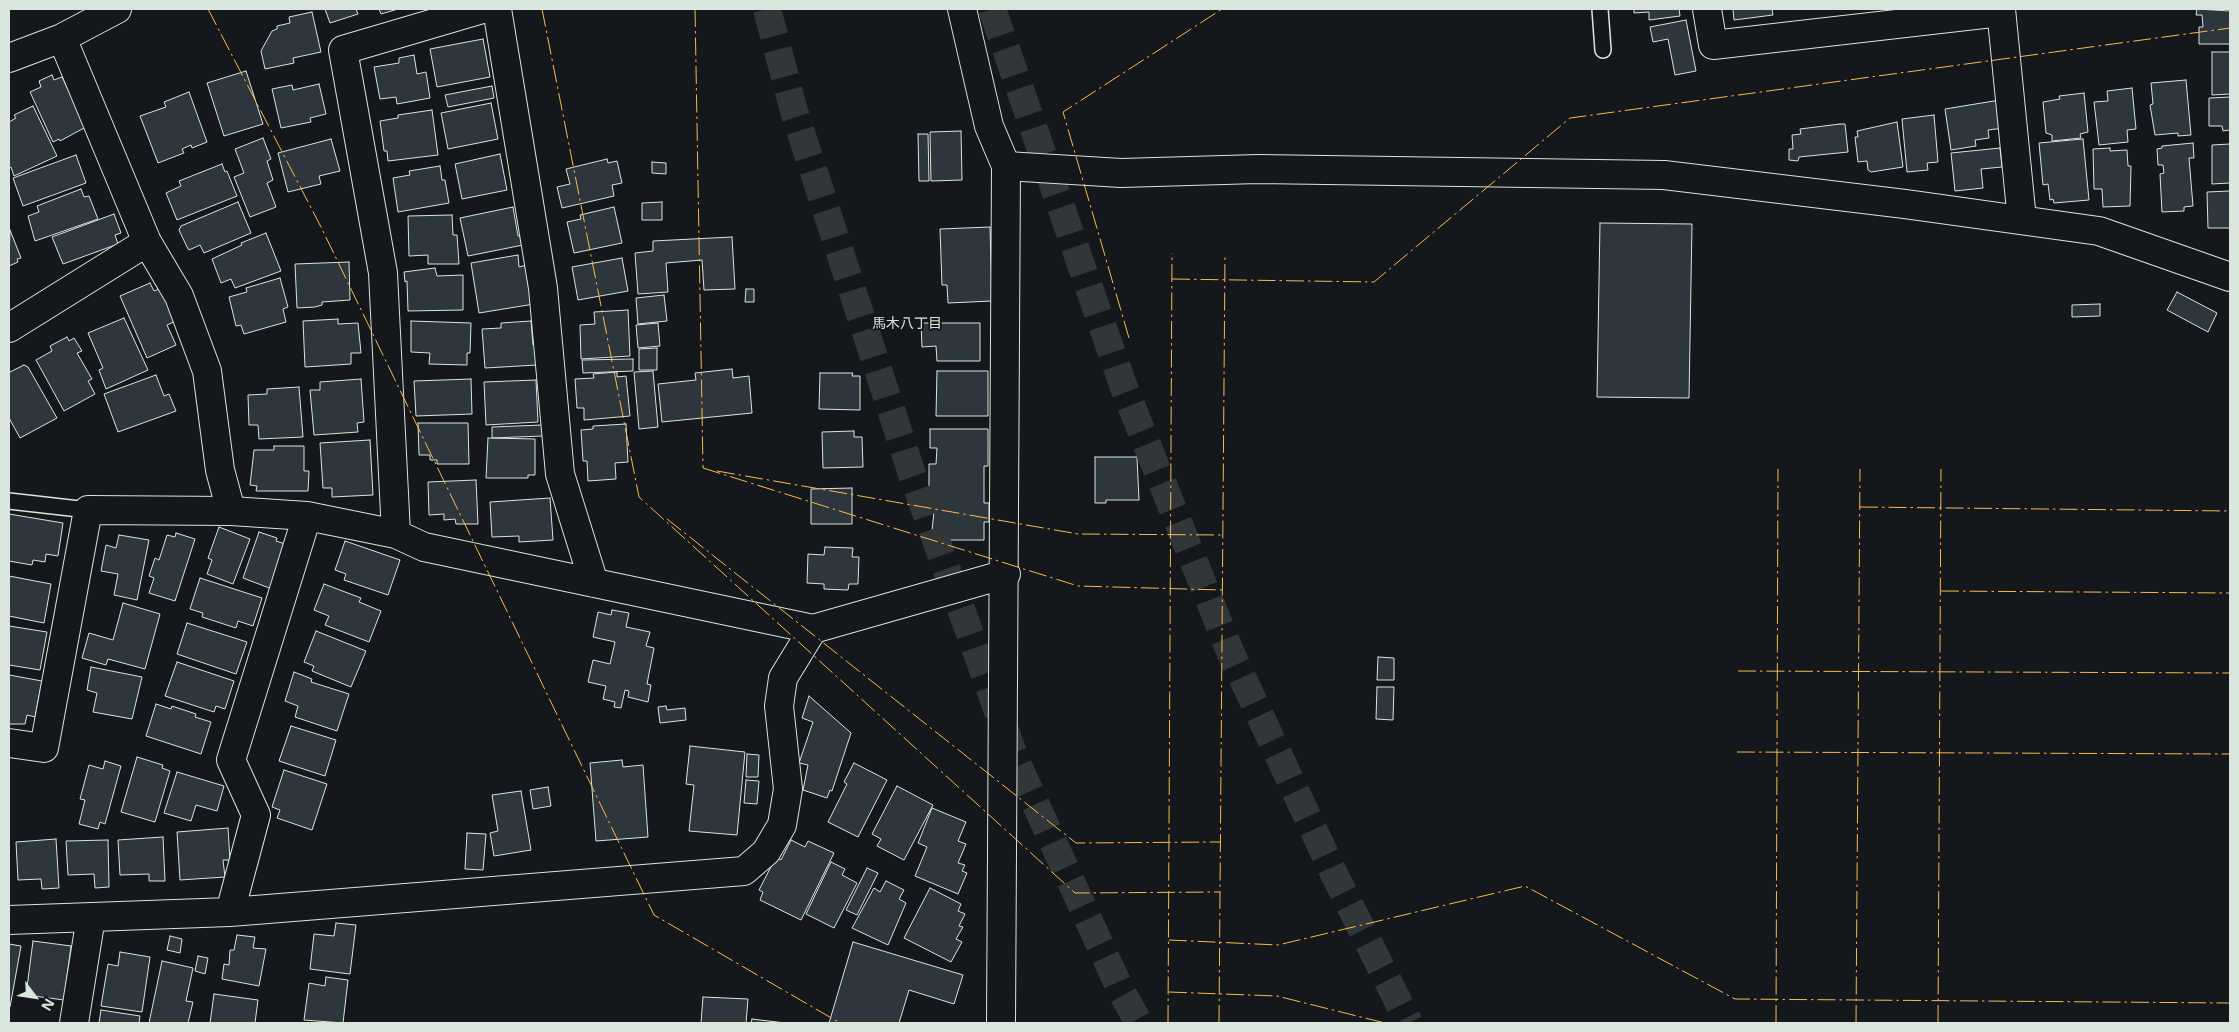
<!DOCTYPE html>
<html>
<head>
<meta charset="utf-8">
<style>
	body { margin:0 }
	#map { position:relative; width:2239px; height:1032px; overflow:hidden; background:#14181c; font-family:"Open Sans",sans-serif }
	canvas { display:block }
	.frame { position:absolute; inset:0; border:10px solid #d8e6dc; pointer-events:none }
	.north { position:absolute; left:10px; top:972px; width:50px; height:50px; -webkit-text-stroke:4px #14181c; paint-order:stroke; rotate:121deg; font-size:14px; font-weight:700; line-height:20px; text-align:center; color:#d8e6dc }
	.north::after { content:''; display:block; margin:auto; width:18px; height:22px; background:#d8e6dc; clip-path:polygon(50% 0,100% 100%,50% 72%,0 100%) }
</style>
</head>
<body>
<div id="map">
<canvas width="2239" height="1032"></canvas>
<div class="frame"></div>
<div class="north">N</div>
</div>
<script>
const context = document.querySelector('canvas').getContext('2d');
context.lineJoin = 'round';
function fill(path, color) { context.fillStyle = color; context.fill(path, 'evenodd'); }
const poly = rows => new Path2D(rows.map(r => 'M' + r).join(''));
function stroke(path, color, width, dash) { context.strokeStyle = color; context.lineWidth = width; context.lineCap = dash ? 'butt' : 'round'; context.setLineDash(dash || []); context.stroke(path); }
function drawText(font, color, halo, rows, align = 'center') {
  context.font = font + ' "Open Sans","Noto Sans JP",sans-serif'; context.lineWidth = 4; context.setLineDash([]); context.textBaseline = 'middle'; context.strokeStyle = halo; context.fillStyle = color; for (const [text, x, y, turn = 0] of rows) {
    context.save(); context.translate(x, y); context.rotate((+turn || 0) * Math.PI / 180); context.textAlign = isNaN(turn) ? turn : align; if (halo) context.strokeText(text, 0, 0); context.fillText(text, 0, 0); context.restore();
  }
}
const building = poly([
	[325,9,356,9,358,14,330,23,325,9],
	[379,9,398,9,381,14,379,9],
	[1634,9,1679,9,1680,16,1649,20,1649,12,1634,13,1634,9],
	[1733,9,1772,9,1773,15,1734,20,1733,9],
	[2197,9,2230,11,2230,44,2199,44,2199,27,2203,27,2202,15,2196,15,2197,9],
	[312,12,321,52,293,58,294,63,265,69,261,51,272,31,277,29,277,26,290,23,289,17,312,12],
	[1686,20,1696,71,1675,75,1668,39,1653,42,1650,27,1686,20],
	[483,39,490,77,437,87,430,49,483,39],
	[2212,52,2230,52,2230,94,2212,95,2212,52],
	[414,55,417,74,426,72,430,98,397,104,396,97,380,99,374,67,399,63,399,58,414,55],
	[246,71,263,124,224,136,207,83,246,71],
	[52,75,54,80,62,77,86,127,60,141,59,139,53,142,30,92,41,87,39,81,52,75],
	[2186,80,2191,135,2178,136,2178,133,2155,135,2150,105,2153,104,2151,83,2186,80],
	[319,84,326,114,310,118,311,122,281,128,272,89,292,85,293,90,319,84],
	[492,86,494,98,448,107,445,95,492,86],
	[2132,88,2136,129,2127,130,2128,142,2099,145,2094,102,2108,101,2107,91,2132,88],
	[189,92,207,142,192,148,191,145,182,149,184,153,158,163,140,116,166,107,164,102,189,92],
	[2084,93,2088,132,2080,134,2081,138,2052,141,2052,135,2046,133,2043,102,2060,99,2059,96,2084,93],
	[2230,97,2230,130,2223,131,2222,126,2209,126,2209,98,2230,97],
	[2000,100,2004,128,1988,130,1989,138,1975,140,1976,146,1951,150,1945,109,2000,100],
	[491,103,498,139,448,149,441,113,491,103],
	[33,106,57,156,14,176,11,167,9,168,9,122,16,118,14,115,33,106],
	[432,110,438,155,388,161,387,151,384,151,380,121,398,118,398,115,432,110],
	[1934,115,1938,162,1927,163,1928,170,1907,172,1902,119,1934,115],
	[1897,122,1903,167,1871,172,1868,170,1867,161,1858,162,1855,137,1858,137,1857,131,1897,122],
	[1840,124,1845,124,1848,152,1799,157,1798,161,1789,160,1789,149,1793,149,1792,135,1801,134,1800,129,1840,124],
	[961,131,962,180,931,181,930,132,961,131],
	[918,134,928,134,929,181,919,181,918,134],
	[263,138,271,159,267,161,273,180,267,183,276,207,250,217,234,177,244,173,235,149,263,138],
	[331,139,340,171,319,176,321,184,288,192,278,153,331,139],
	[2083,139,2089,200,2054,203,2053,199,2050,200,2048,184,2043,185,2039,143,2083,139],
	[2193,143,2194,158,2189,158,2193,206,2184,207,2184,211,2162,212,2160,174,2164,173,2163,165,2158,165,2157,149,2162,148,2162,146,2193,143],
	[2230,144,2230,183,2212,184,2212,145,2230,144],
	[2000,148,2002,167,1981,169,1983,188,1955,191,1951,153,2000,148],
	[2110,148,2110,151,2127,150,2128,166,2131,166,2130,206,2103,207,2102,189,2094,189,2093,149,2110,148],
	[500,154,507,190,462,199,455,164,500,154],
	[76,155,86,183,23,206,13,178,76,155],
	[607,159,608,163,617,161,622,183,612,185,614,196,562,208,557,187,570,184,566,169,607,159],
	[652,162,666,163,666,174,652,173,652,162],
	[222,164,225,172,227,171,237,196,177,220,166,193,181,186,179,181,222,164],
	[440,166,442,180,445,180,449,203,398,212,393,178,410,175,409,171,440,166],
	[81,189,84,197,89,196,98,219,35,241,28,216,39,212,37,206,81,189],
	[2230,191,2230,230,2230,228,2208,228,2207,192,2230,191],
	[238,202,251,233,204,253,200,245,189,250,187,247,179,230,181,226,238,202],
	[662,202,662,220,642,220,642,203,662,202],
	[513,207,518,236,521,236,523,245,468,256,460,218,513,207],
	[614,207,622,243,574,253,567,222,581,219,580,215,614,207],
	[114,214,121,233,115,235,118,244,63,264,52,237,114,214],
	[452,215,453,235,457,235,459,264,428,264,428,255,409,256,408,216,452,215],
	[1600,223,1692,224,1689,398,1597,397,1600,223],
	[990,227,992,301,948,303,947,285,942,285,940,229,990,227],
	[10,230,21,258,17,259,18,262,9,266,10,230],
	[266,233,281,271,235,288,231,279,221,283,212,259,242,245,241,243,266,233],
	[732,237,735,289,704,290,702,260,666,263,668,292,638,294,635,253,653,251,653,241,732,237],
	[518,255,519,267,527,265,534,304,479,313,471,263,518,255],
	[622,258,628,291,578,300,572,267,622,258],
	[349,262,350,300,322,302,322,305,315,307,297,308,295,264,349,262],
	[435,268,437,276,463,275,463,310,408,311,407,281,405,282,404,272,435,268],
	[280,278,288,307,283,309,286,322,244,334,241,325,236,326,229,297,247,292,246,288,280,278],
	[150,283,154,291,159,289,161,293,163,291,176,321,167,325,176,345,147,358,120,296,150,283],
	[746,289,754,289,754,302,745,302,746,289],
	[2177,292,2217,313,2208,332,2167,310,2177,292],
	[664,295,667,321,638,324,636,298,664,295],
	[2100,304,2100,316,2072,317,2072,305,2100,304],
	[628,310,630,356,581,359,580,325,595,324,594,312,628,310],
	[124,318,148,370,106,389,99,370,103,368,88,333,124,318],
	[338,319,338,324,358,323,361,353,351,353,351,364,305,367,303,321,338,319],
	[411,321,471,323,470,353,467,353,467,365,429,364,430,353,411,352,411,321],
	[531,321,533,345,537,345,537,365,485,368,482,329,501,328,501,323,531,321],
	[658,323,660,346,638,348,636,325,658,323],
	[921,323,980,323,980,361,937,361,936,346,922,347,921,323],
	[67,337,69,341,74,338,82,351,77,353,92,379,88,381,95,394,64,411,36,360,52,351,50,346,67,337],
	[657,348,657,370,639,370,639,349,657,348],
	[633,359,633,371,583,373,582,360,633,359],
	[24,365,28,367,57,418,20,438,9,418,9,371,10,372,24,365],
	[732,369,733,378,749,376,752,413,662,422,658,384,696,380,695,373,732,369],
	[653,371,658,427,639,429,634,372,653,371],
	[937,371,988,371,988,416,936,416,937,371],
	[617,372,617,377,626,376,630,416,584,420,584,408,577,408,575,379,594,378,593,374,617,372],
	[820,373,853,373,852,376,860,376,860,410,819,409,820,373],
	[156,375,164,396,169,394,176,411,118,432,104,394,156,375],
	[361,379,364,422,357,423,358,432,314,435,310,390,320,390,320,382,361,379],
	[471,379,472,414,416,416,414,381,471,379],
	[536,380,538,422,486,425,484,382,536,380],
	[299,387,303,437,259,439,258,425,249,425,248,395,267,394,267,389,299,387],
	[418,423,468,423,469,464,437,464,437,460,430,460,430,455,419,455,418,423],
	[626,424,628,462,615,463,616,479,588,481,587,461,583,461,581,430,593,429,593,426,626,424],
	[542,425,543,436,492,438,492,427,542,425],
	[930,429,988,429,988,466,984,466,984,503,989,503,989,522,984,522,984,540,931,540,935,502,929,502,929,464,936,464,937,448,930,448,930,429],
	[854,431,854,437,862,437,863,467,823,468,822,432,854,431],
	[488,438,535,439,535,475,528,475,528,478,486,478,488,438],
	[370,440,373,495,332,497,332,488,323,488,320,443,370,440],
	[274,446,304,446,304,471,309,471,308,491,256,491,257,486,250,485,254,450,274,450,274,446],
	[1095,457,1137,457,1139,500,1106,500,1106,503,1095,503,1095,457],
	[476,480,478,524,456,524,455,519,444,520,444,514,429,515,428,482,476,480],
	[852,488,852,524,811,524,811,489,852,488],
	[550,498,553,540,519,542,519,536,492,537,490,502,550,498],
	[9,514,63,523,58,556,46,554,45,562,33,560,32,565,9,561,9,514],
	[219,527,250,539,233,584,207,574,212,560,208,558,219,527],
	[259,532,277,538,276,541,288,545,272,589,243,578,259,532],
	[176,533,195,539,175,601,149,593,154,578,149,576,155,558,159,560,167,535,175,537,176,533],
	[119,535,149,540,137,600,114,595,118,574,101,571,106,545,116,548,119,535],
	[345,541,400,560,388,595,344,580,346,574,335,570,345,541],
	[825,547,853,548,852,557,859,557,858,584,849,584,848,590,824,589,824,584,807,583,808,554,824,555,825,547],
	[9,576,51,584,44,623,9,616,9,576],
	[200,578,262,598,253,626,238,621,236,628,202,617,203,613,190,609,200,578],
	[324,584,361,598,359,602,381,611,369,642,325,625,329,616,314,610,324,584],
	[123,603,160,614,145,669,108,659,106,665,82,658,89,633,113,640,123,603],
	[612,610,629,613,626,627,650,632,646,646,654,648,647,684,651,685,648,702,628,697,629,691,625,690,621,708,614,707,615,702,603,699,606,686,588,682,593,660,610,664,615,642,593,637,598,612,611,615,612,610],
	[187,623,247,642,236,674,177,654,187,623],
	[9,626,47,632,40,670,9,665,9,626],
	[316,631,366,651,351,687,312,671,314,666,304,662,316,631],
	[1378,657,1394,658,1394,680,1377,680,1378,657],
	[177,662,234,681,225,709,216,706,214,712,165,696,177,662],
	[91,667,142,677,132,719,93,712,97,693,87,690,91,667],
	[294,672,312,679,311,682,349,694,337,731,295,717,298,706,285,701,294,672],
	[9,675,42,681,35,717,27,715,25,724,9,724,9,675],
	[1377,687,1394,687,1393,720,1376,719,1377,687],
	[809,696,851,733,832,791,830,790,827,798,803,790,808,765,799,763,813,722,802,718,809,696],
	[156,704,171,709,172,706,196,714,195,717,211,722,201,754,146,736,156,704],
	[666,706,667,710,685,708,686,720,660,723,658,707,666,706],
	[291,726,336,740,325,776,279,761,291,726],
	[690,746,745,752,737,835,689,831,694,785,686,784,690,746],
	[747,754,759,755,758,777,746,777,747,754],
	[137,757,163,765,162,768,170,771,155,822,121,812,137,757],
	[622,760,623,767,643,765,648,837,596,841,590,763,622,760],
	[105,761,121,766,105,824,100,822,98,829,79,824,85,800,80,799,89,765,103,769,105,761],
	[854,763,887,780,858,837,828,822,847,784,844,782,854,763],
	[284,770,327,784,312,830,277,818,280,810,272,807,284,770],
	[177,772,224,786,217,811,196,805,191,821,164,813,177,772],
	[746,780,759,781,757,804,744,803,746,780],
	[897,786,933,805,904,860,877,846,881,839,872,834,897,786],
	[548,787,551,806,533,809,530,790,548,787],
	[521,791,531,850,494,856,490,833,498,831,492,795,521,791],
	[932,808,966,822,958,841,966,844,958,863,965,865,962,871,967,873,958,894,915,876,927,847,918,843,932,808],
	[228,828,230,860,223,860,225,877,180,880,177,832,228,828],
	[467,833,486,834,483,870,465,869,467,833],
	[163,837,165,881,149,881,149,874,120,875,118,840,163,837],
	[56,839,59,888,42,889,41,879,18,880,16,842,56,839],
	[108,840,109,887,95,888,94,874,68,875,66,841,108,840],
	[791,840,805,847,808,841,834,853,801,920,760,900,763,892,759,890,776,857,781,860,791,840],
	[831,862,845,869,842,875,857,883,834,928,806,914,831,862],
	[867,868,878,873,857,915,846,910,867,868],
	[886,881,904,890,899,899,906,903,888,945,852,928,874,888,880,892,886,881],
	[930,888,961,904,958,911,965,914,959,926,963,927,956,939,962,942,951,962,904,938,930,888],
	[336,923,356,925,350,974,310,969,314,934,334,936,336,923],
	[237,935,255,937,253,948,266,949,259,986,222,979,224,964,229,965,230,950,234,950,237,935],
	[170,936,182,939,180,953,167,950,170,936],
	[33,941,71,946,64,1000,26,995,33,941],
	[853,942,963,975,954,1004,909,990,899,1023,829,1023,853,942],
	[9,944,21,946,10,1007,9,1007,9,944],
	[120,952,150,957,142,1012,101,1006,108,964,118,966,120,952],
	[198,956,208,958,205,974,195,971,198,956],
	[162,961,193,968,186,1001,193,1002,188,1023,149,1023,162,961],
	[326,977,348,980,343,1023,304,1020,309,983,325,986,326,977],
	[214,994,258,1000,255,1023,210,1023,214,994],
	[703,997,748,999,746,1023,701,1023,703,997],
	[101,1010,140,1016,139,1023,99,1023,101,1010],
	[752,1019,785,1023,751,1023,752,1019]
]);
fill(building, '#2c363c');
stroke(building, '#d8e6dc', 1);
stroke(poly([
	[767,9,794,111,911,471,1016,761,1121,991,1139,1023],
	[992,9,1123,385,1229,649,1335,876,1409,1023]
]), '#313739', 28, [28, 14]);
const service = poly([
	[1600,9,1603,50],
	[9,501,88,510]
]);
const minor = poly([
	[497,9,543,288,560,474,594,583],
	[1707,9,1713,45,2001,12],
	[2001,9,2022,220],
	[62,38,147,242,179,296,207,371,220,470,231,511],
	[9,58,62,38,117,9],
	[9,328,147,242],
	[396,534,383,273,343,50,482,9],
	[9,743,44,748,88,510,231,511,307,516,396,534,424,547,813,629,1006,574],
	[230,912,256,815,231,760,307,516],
	[9,920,230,912,744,871,766,852,782,825,788,789,779,706,783,678,813,629],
	[74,1023,91,917],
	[1001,1023,1006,166,1121,173,1258,169,1664,175,1905,204,2099,231,2230,277]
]);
const tertiary = poly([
	[962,9,989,126,1006,166]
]);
stroke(service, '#d8e6dc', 18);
stroke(minor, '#d8e6dc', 30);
stroke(tertiary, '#d8e6dc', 30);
stroke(service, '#14181c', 15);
stroke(minor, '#14181c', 28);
stroke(tertiary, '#14181c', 28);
stroke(poly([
	[208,9,321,227,654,915,840,1023],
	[542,9,639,497,1075,893,1220,892],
	[695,9,703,468],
	[1172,279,1374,282,1570,118,2230,28],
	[1129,338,1063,112,1222,9],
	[703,468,1078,586,1222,590],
	[717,471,1078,534,1222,535],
	[1860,507,2230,511],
	[667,519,1076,843,1220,842],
	[1941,591,2230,593],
	[1738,671,2230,673],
	[1737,752,2230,754],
	[1169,940,1278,945,1525,886,1735,999,2230,1003],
	[1169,992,1277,996,1385,1023],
	[1168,1023,1172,253],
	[1219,1023,1225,254],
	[1776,1023,1778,469],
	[1856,1023,1860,469],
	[1938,1023,1941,469]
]), '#ffb74d', 1, [18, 4, 2.5, 4]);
drawText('14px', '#d8e6dc', '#14181c', [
	["馬木八丁目",907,324]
]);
</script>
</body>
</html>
